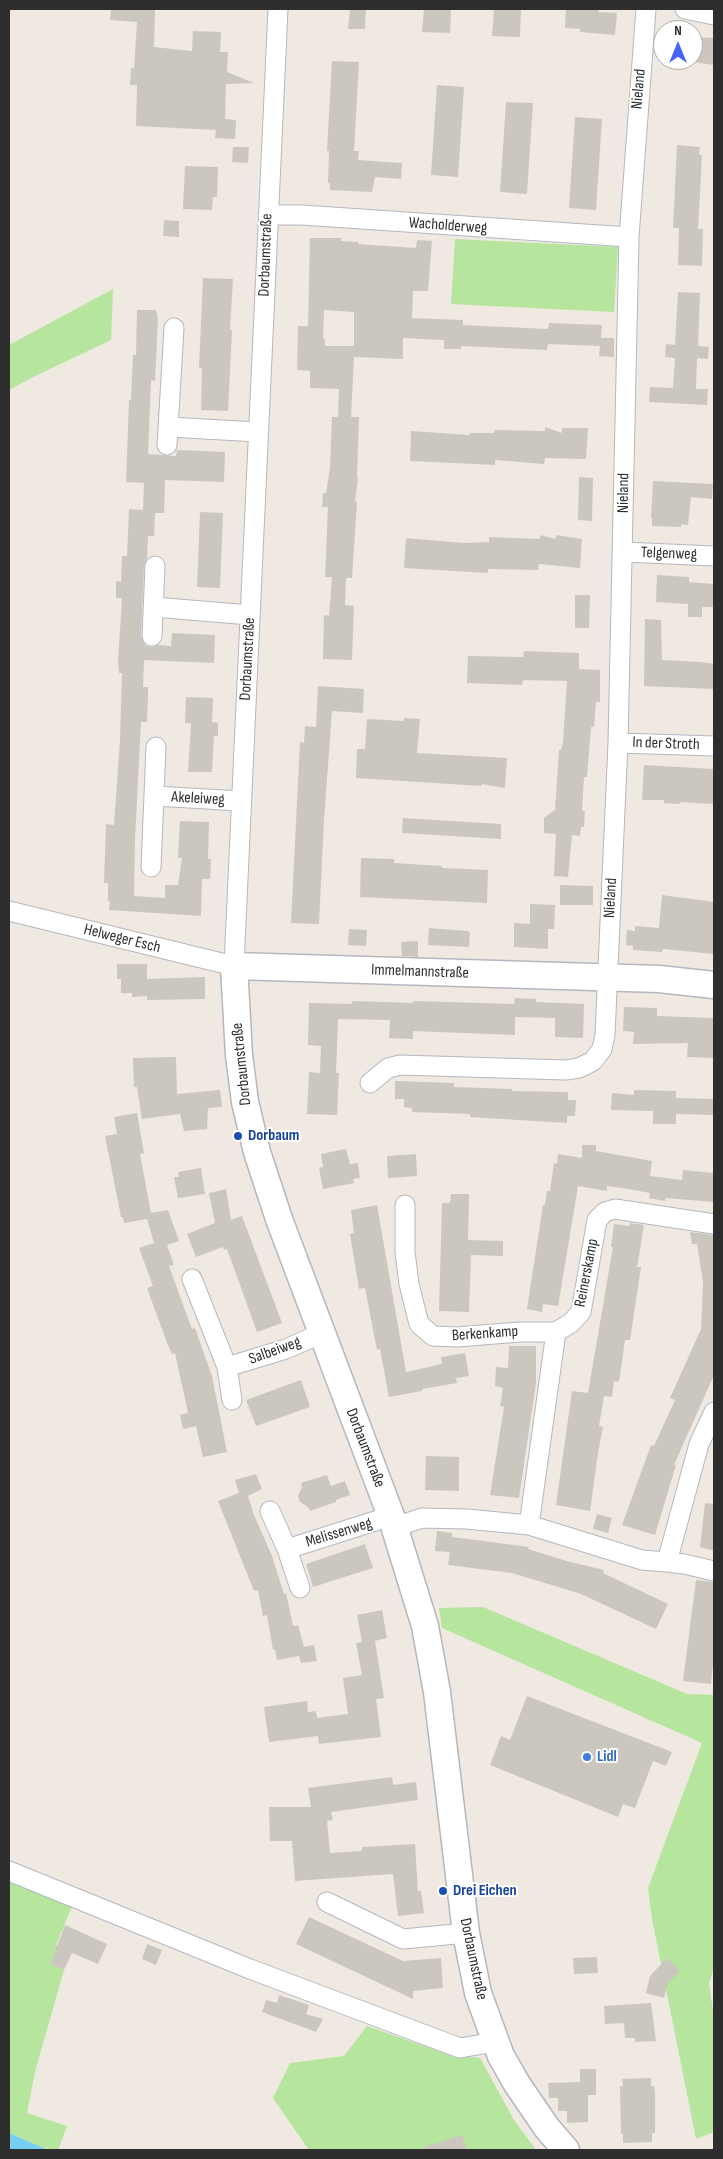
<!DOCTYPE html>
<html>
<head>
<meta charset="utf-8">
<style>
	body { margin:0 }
	#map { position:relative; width:723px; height:2159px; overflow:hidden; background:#efe9e1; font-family:"Sofia Sans Condensed",sans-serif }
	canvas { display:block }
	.frame { position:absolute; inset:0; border:10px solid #2e2e2e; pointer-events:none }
	.north { position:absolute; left:653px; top:20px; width:50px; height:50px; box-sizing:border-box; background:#fff; border:1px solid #ababab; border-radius:50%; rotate:0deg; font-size:14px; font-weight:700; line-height:20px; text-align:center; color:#2e2e2e }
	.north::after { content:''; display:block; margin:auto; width:18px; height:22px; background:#4264fb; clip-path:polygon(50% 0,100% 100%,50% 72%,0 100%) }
</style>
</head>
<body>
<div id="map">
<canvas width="723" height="2159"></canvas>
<div class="frame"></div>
<div class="north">N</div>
</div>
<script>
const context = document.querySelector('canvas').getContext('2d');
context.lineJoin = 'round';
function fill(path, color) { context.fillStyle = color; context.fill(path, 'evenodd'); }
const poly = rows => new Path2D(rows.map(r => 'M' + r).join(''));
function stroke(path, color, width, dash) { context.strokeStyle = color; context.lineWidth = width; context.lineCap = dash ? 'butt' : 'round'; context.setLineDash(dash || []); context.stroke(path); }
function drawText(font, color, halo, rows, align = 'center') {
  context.font = font + ' "Sofia Sans Condensed",sans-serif'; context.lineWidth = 4; context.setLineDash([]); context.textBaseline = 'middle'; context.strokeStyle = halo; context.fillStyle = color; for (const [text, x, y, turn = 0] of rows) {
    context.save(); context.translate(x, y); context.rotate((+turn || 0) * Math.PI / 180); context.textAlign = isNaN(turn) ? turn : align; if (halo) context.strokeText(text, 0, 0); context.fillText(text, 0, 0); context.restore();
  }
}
fill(poly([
	[455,239,618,247,614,312,451,304],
	[113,289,111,340,33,377,9,390,9,345],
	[483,1607,687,1694,714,1695,714,1967,709,1984,714,2017,714,2132,696,2139,652,1919,648,1888,702,1743,442,1628,439,1608],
	[9,1871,75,1899,56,1945,58,1947,50,1964,64,1970,35,2072,27,2113,67,2126,58,2150,48,2150,9,2133],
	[367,2026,444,2053,480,2058,514,2120,536,2150,309,2150,273,2098,290,2063,344,2056]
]), '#b6e59e');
fill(poly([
	[9,2133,48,2150,9,2150]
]), '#75cff0');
fill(poly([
	[111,9,155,9,154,47,192,51,193,31,221,32,220,52,228,52,227,72,254,83,226,84,225,119,236,120,235,139,215,138,216,130,136,126,137,85,130,85,131,68,134,68,137,22,110,20],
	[350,9,366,9,365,29,348,29],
	[424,9,451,9,450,33,422,32],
	[494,9,521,9,520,37,492,36],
	[566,9,599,9,598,12,617,13,615,35,580,32,580,29,565,28],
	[693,37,714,38,714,65,693,62],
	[332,61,359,62,354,151,359,151,358,160,402,163,401,179,375,177,372,192,330,190,330,183,328,183,329,151,327,151],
	[437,85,464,87,458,177,431,175],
	[506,102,533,103,527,194,500,192],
	[575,117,602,119,596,210,569,208],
	[677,145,700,147,699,155,702,155,698,229,703,229,702,266,678,265,679,228,673,228],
	[233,147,249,147,248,163,232,162],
	[185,166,218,167,217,197,213,197,212,210,183,209],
	[164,220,179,221,179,237,163,236],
	[310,238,341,238,341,241,358,242,358,244,416,248,417,240,432,241,428,291,413,291,412,318,463,320,463,325,548,329,549,323,602,325,601,338,614,338,614,357,599,356,600,346,548,344,547,350,461,346,461,349,444,349,444,340,403,338,403,359,354,357,351,417,359,417,357,477,358,477,355,502,357,502,352,578,346,578,345,605,354,606,352,660,323,659,324,615,329,616,332,577,325,577,328,507,322,507,323,493,326,493,330,468,332,417,338,417,339,389,310,388,310,371,297,370,298,326,308,326],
	[324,310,354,312,354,346,325,346,325,339,323,339],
	[203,278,233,279,230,330,232,330,228,411,201,410,202,368,199,368],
	[678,292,700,293,698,346,709,347,708,359,697,358,696,389,708,389,707,405,649,402,650,387,673,388,675,358,665,357,666,344,675,345],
	[137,310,156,310,158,320,155,381,151,380,148,454,176,456,177,450,225,452,224,482,165,480,164,513,155,513,154,536,148,536,147,558,144,566,141,636,145,645,152,647,158,645,171,646,172,633,215,635,214,663,144,660,143,687,148,687,148,695,147,722,141,722,135,839,134,896,165,898,165,885,178,885,182,858,178,858,180,821,209,822,208,859,211,859,210,879,202,879,201,916,109,910,110,901,108,901,108,883,104,883,106,824,114,825,120,740,122,673,119,673,118,662,122,598,116,598,116,581,121,582,122,556,127,556,129,509,143,510,144,483,126,482,129,400,131,400,133,355,136,355],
	[545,427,562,433,562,428,588,428,586,459,545,458,544,464,495,460,495,465,410,461,411,431,470,435,470,433,494,433,495,430,545,431],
	[579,477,593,478,592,521,578,520],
	[653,481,713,484,712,499,691,497,688,525,681,524,681,527,652,526,652,518,651,518],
	[200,512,223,513,220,588,197,587],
	[540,535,556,539,556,535,582,539,580,568,539,564,538,570,488,569,488,573,404,568,406,538,464,543,489,542,489,537,540,539],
	[657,575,689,577,689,582,714,584,714,607,702,607,702,617,688,617,688,604,656,602],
	[575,595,590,595,589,628,575,628],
	[645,619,661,620,662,660,701,662,714,664,714,689,644,686],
	[524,651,579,653,579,669,600,670,600,702,596,702,594,727,591,727,587,777,584,777,582,811,585,811,584,827,581,827,580,836,572,835,568,877,554,876,556,834,544,833,544,818,555,810,559,750,561,750,563,742,567,681,523,680,522,685,467,683,468,656,523,657],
	[318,686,364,689,363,713,332,711,324,820,319,924,291,923,300,742,304,743,305,726,316,727],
	[186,697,213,698,212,722,218,723,218,736,214,736,212,772,188,772,191,723,185,723],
	[404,718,420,719,417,753,507,758,505,788,482,784,481,786,356,778,357,749,365,749,367,719,404,721],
	[644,765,714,769,713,804,680,802,680,804,664,803,664,800,642,800],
	[403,818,501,824,501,839,402,833],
	[361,858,394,859,394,863,442,866,442,868,488,870,487,903,360,897],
	[560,885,593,886,593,905,560,905],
	[662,895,714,902,714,954,663,949,662,952,633,950,633,946,626,945,627,930,635,931,635,926,659,928],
	[530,904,555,905,554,929,548,929,548,949,514,947,514,923,530,924],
	[429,928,468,931,470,933,469,947,428,945],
	[349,929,367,930,366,946,348,945],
	[418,941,418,957,402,956,401,942],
	[117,964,147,964,147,979,205,977,205,999,147,1000,147,996,132,997,132,993,121,993,121,979,117,979],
	[515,998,536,999,536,1002,584,1004,583,1038,555,1037,555,1018,515,1017,515,1035,413,1031,413,1039,389,1038,390,1020,338,1019,336,1073,339,1073,337,1115,307,1114,309,1072,320,1073,321,1046,308,1045,309,1003,351,1004,353,1001,413,1003,413,1001,514,1004],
	[624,1007,657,1008,657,1016,714,1018,714,1058,687,1057,688,1043,633,1044,634,1032,623,1031],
	[176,1057,177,1094,220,1090,222,1107,208,1108,207,1129,184,1131,180,1114,142,1119,137,1087,134,1087,133,1058],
	[395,1081,454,1083,454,1087,512,1089,512,1091,568,1092,568,1100,576,1100,575,1116,567,1116,567,1123,470,1117,470,1114,412,1112,412,1108,404,1107,404,1099,395,1099],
	[634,1090,676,1091,676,1098,714,1099,714,1115,676,1114,676,1124,653,1124,653,1111,611,1110,612,1093,634,1095],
	[137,1113,144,1153,140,1154,151,1213,168,1210,179,1241,167,1245,174,1265,169,1266,192,1329,195,1328,212,1376,227,1452,203,1457,196,1426,183,1429,180,1415,188,1413,175,1353,172,1354,167,1343,147,1288,153,1286,139,1248,154,1243,147,1219,124,1223,123,1217,121,1217,105,1136,117,1134,114,1117],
	[582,1145,596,1145,596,1151,652,1161,650,1176,682,1180,683,1170,714,1173,714,1202,665,1198,665,1201,649,1198,650,1193,629,1189,607,1186,607,1191,578,1186,558,1306,543,1304,542,1312,527,1309,543,1205,545,1205,547,1191,550,1191,554,1163,557,1164,558,1154,582,1158],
	[346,1149,350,1164,358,1163,360,1178,353,1179,354,1183,323,1189,319,1168,323,1167,321,1154],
	[416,1154,417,1176,388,1178,387,1156],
	[201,1168,205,1194,178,1198,174,1177,179,1177,178,1172],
	[226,1189,231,1220,242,1216,282,1323,257,1332,227,1249,224,1250,223,1247,196,1257,187,1234,215,1223,209,1193],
	[451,1194,469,1194,468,1240,503,1241,503,1256,471,1255,469,1312,439,1311,442,1203,450,1203],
	[377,1205,406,1372,442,1364,441,1357,465,1353,469,1376,456,1378,457,1383,422,1389,422,1391,389,1397,380,1349,377,1350,365,1288,359,1289,350,1234,354,1233,351,1210],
	[630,1223,644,1225,637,1267,641,1267,630,1340,625,1340,619,1382,614,1381,612,1397,604,1396,599,1426,603,1427,598,1453,590,1511,556,1505,572,1391,588,1393,613,1247,611,1247,614,1224,629,1226],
	[690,1232,714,1235,714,1375,674,1465,676,1465,655,1535,622,1525,651,1445,654,1446,675,1400,670,1398,701,1329,703,1282,697,1244,692,1244],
	[509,1346,536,1346,536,1383,519,1498,490,1495,504,1407,500,1406,503,1388,495,1386,496,1367,508,1368],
	[301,1380,310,1407,256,1426,246,1400],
	[426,1456,459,1457,459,1491,425,1490],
	[256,1474,262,1489,248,1496,254,1515,272,1556,284,1594,286,1593,293,1626,298,1625,304,1647,314,1645,317,1661,301,1663,299,1656,277,1660,275,1649,273,1650,267,1615,263,1616,258,1590,254,1591,218,1501,239,1493,235,1480],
	[327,1475,331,1486,345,1481,350,1495,336,1500,336,1502,310,1511,308,1507,300,1502,298,1496,302,1487,301,1483],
	[705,1503,714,1504,714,1551,700,1547],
	[597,1514,612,1518,608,1533,593,1529],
	[437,1531,452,1533,452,1537,529,1547,528,1549,570,1562,604,1570,603,1573,668,1604,656,1629,581,1594,512,1573,448,1565,450,1552,435,1551],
	[365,1544,373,1568,313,1587,306,1564],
	[696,1580,714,1582,714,1655,711,1684,683,1681],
	[382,1610,387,1638,375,1641,384,1698,376,1699,381,1737,319,1744,318,1736,269,1742,264,1707,307,1701,308,1712,316,1711,317,1718,348,1714,343,1678,362,1675,356,1643,362,1642,357,1615],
	[527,1696,672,1752,666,1766,653,1761,635,1808,623,1804,618,1817,490,1765,501,1736,510,1740],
	[392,1777,393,1785,416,1782,418,1800,331,1812,333,1820,327,1821,330,1853,362,1851,362,1847,415,1844,418,1891,421,1891,424,1913,398,1916,393,1874,295,1881,292,1841,270,1841,269,1807,311,1807,308,1788],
	[309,1917,403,1961,441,1958,443,1988,413,1991,413,1999,296,1944],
	[65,1925,107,1944,98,1964,72,1953,64,1970,50,1964],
	[147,1944,162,1950,156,1965,142,1959],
	[597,1957,598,1973,574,1974,573,1958],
	[667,1958,680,1971,668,1983,664,1998,646,1993,650,1976],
	[279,1995,309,2005,306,2014,323,2019,316,2032,262,2012,266,2000,277,2003],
	[651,2003,656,2041,635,2042,635,2038,625,2038,624,2023,605,2024,604,2006],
	[580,2069,596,2069,596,2095,588,2095,588,2122,567,2123,567,2111,558,2111,558,2098,549,2098,548,2083,580,2082],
	[651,2078,651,2086,654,2086,655,2094,655,2133,652,2133,652,2142,623,2143,623,2134,621,2134,620,2086,623,2086,622,2079],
	[462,2135,467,2150,424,2150,424,2147]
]), '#cbc7bf');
const street = poly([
	[685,9,714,15],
	[268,215,302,215,629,237],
	[169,427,258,432],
	[167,445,174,328],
	[623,552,714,556],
	[154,607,250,615],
	[152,636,155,566],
	[618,743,714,746],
	[155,796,241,801],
	[151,867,156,747],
	[9,911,234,966,278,9],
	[370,1083,388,1068,400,1065,566,1070,579,1068,593,1061,602,1049,605,1035,618,743,629,237,646,9],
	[405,1205,405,1252,409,1284,419,1324,433,1336,457,1337,520,1332,556,1332],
	[192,1279,227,1367,232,1400],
	[227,1367,286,1349,322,1333],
	[270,1511,287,1549,300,1588],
	[529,1525,556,1332,571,1323,581,1312,597,1220,605,1212,615,1209,714,1224],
	[395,1527,422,1518,467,1519,529,1525,642,1560,667,1562,699,1444,714,1412],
	[287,1549,391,1516],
	[667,1562,684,1564,714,1571],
	[9,1871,250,1969,460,2048,495,2042],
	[327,1902,403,1939,466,1933]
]);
const secondary = poly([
	[566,2150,547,2128,517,2084,501,2056,478,1993,466,1933,437,1692,425,1626,391,1516,279,1219,257,1152,245,1102,239,1055,234,966,659,979,714,985]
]);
stroke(street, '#b4b7c1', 21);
stroke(secondary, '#b4b7c1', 29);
stroke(street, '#fff', 19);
stroke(secondary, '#fff', 26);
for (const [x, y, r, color] of [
	[238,1136,5,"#1a4fb4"],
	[587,1757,5,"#3f7fe0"],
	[443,1891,5,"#1a4fb4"]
]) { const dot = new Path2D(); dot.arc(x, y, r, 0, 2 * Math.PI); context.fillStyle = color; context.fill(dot); stroke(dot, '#fff', 2); }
drawText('16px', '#2e2e2e', '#fff', [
	["Nieland",639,89,-85],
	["Wacholderweg",448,226,4],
	["Dorbaumstraße",266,255,-88],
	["Nieland",624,493,-89],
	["Telgenweg",669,554,2],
	["Dorbaumstraße",248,659,-87],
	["In der Stroth",666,744,2],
	["Akeleiweg",198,799,3],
	["Nieland",611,898,-87],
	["Helweger Esch",122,939,14],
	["Immelmannstraße",420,972,2],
	["Dorbaumstraße",242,1064,-96],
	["Reinerskamp",587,1273,-79],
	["Berkenkamp",485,1334,-4],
	["Salbeiweg",275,1351,-20],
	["Dorbaumstraße",365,1448,69],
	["Melissenweg",339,1533,-17],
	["Dorbaumstraße",473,1959,78]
]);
drawText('bold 16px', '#164399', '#fff', [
	["Dorbaum",248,1136],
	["Drei Eichen",453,1891]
], 'left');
drawText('bold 16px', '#366cbe', '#fff', [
	["Lidl",597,1757]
], 'left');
</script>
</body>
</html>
